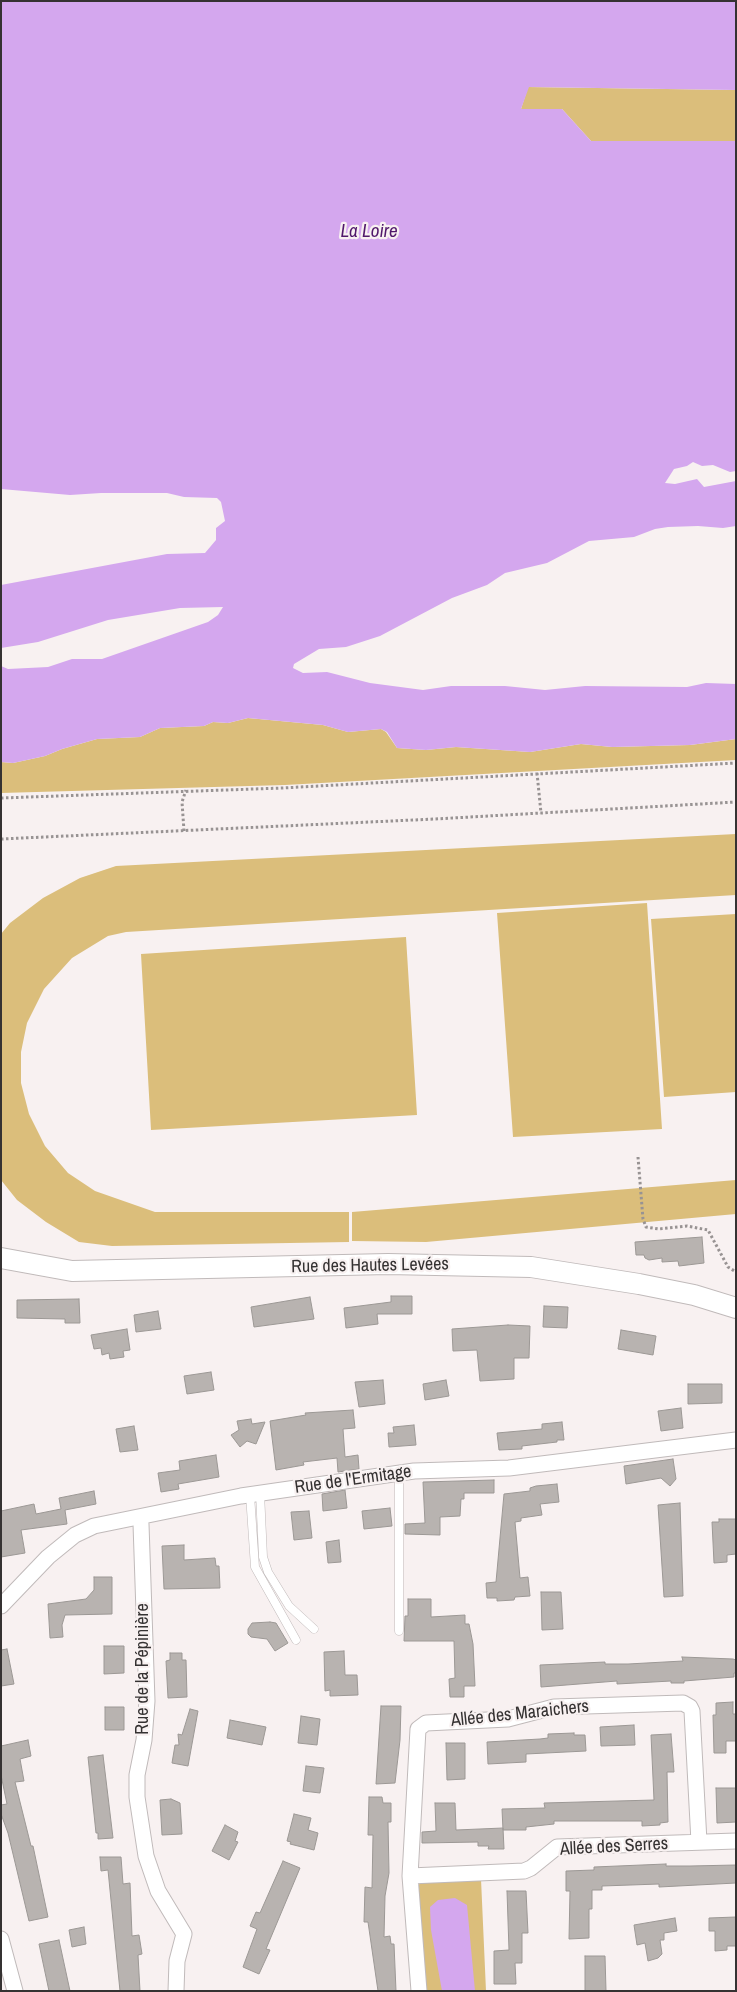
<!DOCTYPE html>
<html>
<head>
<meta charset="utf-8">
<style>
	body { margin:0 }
	#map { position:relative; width:737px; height:1992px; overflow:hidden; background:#f8f1f1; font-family:"Archivo Narrow",sans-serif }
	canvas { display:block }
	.frame { position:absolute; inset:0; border:2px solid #353232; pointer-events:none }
</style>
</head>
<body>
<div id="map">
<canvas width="737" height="1992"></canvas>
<div class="frame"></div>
</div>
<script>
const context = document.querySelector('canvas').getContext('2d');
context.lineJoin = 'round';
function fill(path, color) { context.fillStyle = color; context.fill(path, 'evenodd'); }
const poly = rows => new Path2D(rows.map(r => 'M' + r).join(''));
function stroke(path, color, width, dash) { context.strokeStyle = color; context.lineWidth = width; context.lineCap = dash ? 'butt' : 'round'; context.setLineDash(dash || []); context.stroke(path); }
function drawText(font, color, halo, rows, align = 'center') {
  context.font = font + ' "Archivo Narrow",sans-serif'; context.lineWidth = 4.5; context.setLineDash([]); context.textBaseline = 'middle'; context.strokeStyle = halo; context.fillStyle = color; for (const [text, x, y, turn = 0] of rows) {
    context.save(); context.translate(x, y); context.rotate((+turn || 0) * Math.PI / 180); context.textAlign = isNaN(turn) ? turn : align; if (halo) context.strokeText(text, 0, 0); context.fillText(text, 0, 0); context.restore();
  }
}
fill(poly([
	[528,87,736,90,736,141,591,141,562,109,521,109],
	[248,718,323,725,348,732,381,729,386,732,397,748,426,750,456,747,530,752,581,744,612,747,690,745,736,739,736,760,285,785,1,793,1,762,13,763,45,756,62,749,97,739,140,737,160,728,204,726,213,722,228,723],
	[736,834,736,895,126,932,108,936,72,958,44,989,27,1023,21,1052,21,1083,29,1114,45,1146,68,1173,95,1191,155,1212,349,1212,349,1242,112,1246,79,1242,46,1222,17,1200,1,1180,1,934,10,923,43,898,80,878,116,866],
	[647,903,662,1129,513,1137,497,913],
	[736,914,736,1092,664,1097,651,919],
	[406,937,417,1115,151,1130,141,954],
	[736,1180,736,1214,426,1242,352,1241,352,1212],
	[481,1879,486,1991,426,1991,417,1886,423,1881]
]), '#dbbe7b');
fill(poly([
	[1,1,736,1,736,90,529,87,521,109,562,109,591,141,736,141,736,471,730,472,713,465,702,466,693,462,687,466,674,469,665,483,675,484,697,479,704,487,736,481,736,526,723,528,698,526,668,527,655,529,634,537,589,541,547,563,505,573,487,585,452,598,380,636,346,647,319,649,294,664,293,668,303,673,327,672,370,683,423,690,451,686,505,686,545,690,585,686,687,687,706,683,736,684,736,739,690,745,612,747,581,744,530,752,456,747,426,750,397,748,387,732,381,729,348,732,323,725,248,718,228,723,213,722,204,726,160,728,140,737,97,739,62,749,45,756,13,763,1,762,1,666,8,669,48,667,72,659,102,659,208,622,218,615,223,607,180,608,108,620,38,642,1,648,1,585,167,554,205,553,216,540,216,528,225,521,221,502,217,498,184,497,167,493,101,493,70,495,1,489],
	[455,1898,467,1905,475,1991,442,1991,431,1930,430,1907,438,1900]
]), '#d4a7ee');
const building = poly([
	[702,1237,704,1263,679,1266,678,1261,662,1262,662,1258,649,1260,645,1258,644,1255,636,1255,635,1242,702,1237],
	[391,1296,412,1296,412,1314,377,1314,378,1324,346,1328,344,1308,391,1302,391,1296],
	[310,1297,314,1319,254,1327,251,1307,310,1297],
	[79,1299,80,1323,65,1323,65,1319,17,1318,17,1300,79,1299],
	[544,1306,568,1307,567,1328,543,1327,544,1306],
	[158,1311,161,1329,136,1332,134,1315,158,1311],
	[508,1325,530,1326,529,1358,514,1358,514,1379,480,1381,477,1350,453,1351,452,1329,508,1325],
	[127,1329,130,1350,123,1351,124,1357,110,1359,109,1353,102,1355,101,1348,94,1349,91,1335,127,1329],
	[621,1330,656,1336,653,1355,618,1349,621,1330],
	[211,1372,214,1390,187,1394,184,1376,211,1372],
	[383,1380,385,1404,359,1407,355,1382,383,1380],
	[446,1380,449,1396,425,1400,423,1384,446,1380],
	[688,1384,722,1384,722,1403,688,1404,688,1384],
	[681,1408,683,1428,661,1431,658,1411,681,1408],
	[353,1410,355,1428,343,1429,345,1457,358,1455,359,1469,338,1472,337,1458,303,1462,304,1465,276,1470,270,1421,306,1415,305,1413,353,1410],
	[251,1419,252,1424,265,1422,256,1444,247,1441,240,1447,231,1435,239,1430,237,1421,251,1419],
	[562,1422,564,1440,557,1440,557,1442,522,1446,522,1449,499,1450,497,1433,542,1429,542,1424,562,1422],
	[414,1425,416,1445,389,1447,388,1433,394,1433,393,1427,414,1425],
	[134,1426,138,1450,120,1452,116,1429,134,1426],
	[216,1455,219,1477,178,1484,179,1489,161,1492,158,1473,180,1470,179,1461,216,1455],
	[673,1459,676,1479,670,1486,661,1478,626,1484,624,1466,673,1459],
	[494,1480,494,1493,464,1493,464,1499,461,1499,460,1516,440,1517,440,1535,405,1534,405,1524,425,1523,423,1482,494,1480],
	[557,1484,559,1502,540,1504,542,1515,521,1518,521,1521,515,1522,520,1578,528,1577,530,1596,515,1597,514,1600,497,1601,497,1598,487,1598,486,1583,496,1582,504,1494,530,1491,530,1488,536,1486,557,1484],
	[345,1490,347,1508,323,1511,322,1494,345,1490],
	[94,1491,96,1504,65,1510,67,1524,21,1530,25,1553,1,1557,1,1511,34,1504,36,1514,61,1509,59,1498,94,1491],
	[680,1503,683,1596,664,1597,658,1505,680,1503],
	[390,1508,392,1526,364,1529,362,1511,390,1508],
	[309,1511,312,1538,294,1540,291,1512,309,1511],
	[719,1519,736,1519,736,1554,727,1555,727,1562,714,1563,712,1522,719,1522,719,1519],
	[339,1540,341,1562,328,1563,326,1542,339,1540],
	[184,1545,184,1560,215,1558,216,1566,219,1566,220,1588,164,1589,162,1546,184,1545],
	[94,1577,112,1577,112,1614,65,1615,62,1625,63,1637,50,1638,48,1604,86,1599,94,1590,94,1577],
	[541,1592,561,1592,563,1629,542,1630,541,1592],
	[408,1599,431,1599,431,1617,465,1615,465,1624,469,1624,473,1644,475,1686,464,1686,464,1697,450,1697,449,1679,455,1678,454,1641,404,1641,405,1616,408,1616,408,1599],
	[270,1622,276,1623,288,1643,275,1651,267,1639,251,1637,248,1634,248,1629,252,1623,270,1622],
	[104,1646,124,1646,124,1673,104,1674,104,1646],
	[7,1649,14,1684,1,1686,1,1650,7,1649],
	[344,1651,345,1675,357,1675,358,1695,330,1696,330,1690,325,1691,324,1652,344,1651],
	[170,1653,182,1653,182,1660,186,1660,187,1697,168,1698,166,1661,170,1660,170,1653],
	[682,1657,733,1659,736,1660,736,1673,734,1673,734,1677,684,1681,684,1683,671,1683,671,1681,617,1684,617,1681,541,1687,540,1665,605,1662,605,1664,628,1664,683,1661,682,1657],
	[733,1702,733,1714,736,1714,736,1741,726,1741,726,1753,714,1753,713,1715,716,1715,716,1703,733,1702],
	[381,1706,401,1706,400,1740,395,1783,376,1784,381,1706],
	[105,1707,124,1707,124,1730,105,1730,105,1707],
	[190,1709,198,1711,188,1766,172,1763,175,1745,179,1745,178,1734,182,1735,190,1709],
	[301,1716,320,1719,317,1745,298,1743,301,1716],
	[230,1720,266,1727,262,1745,227,1738,230,1720],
	[634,1725,635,1745,601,1746,600,1727,634,1725],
	[574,1733,574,1735,585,1735,586,1751,526,1754,526,1762,488,1764,487,1742,540,1739,548,1738,548,1734,574,1733],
	[671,1734,674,1772,667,1772,668,1822,660,1823,660,1825,642,1826,642,1821,554,1821,554,1824,526,1827,526,1830,503,1830,502,1809,545,1808,544,1803,654,1800,651,1735,671,1734],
	[28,1740,31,1756,20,1759,24,1781,15,1782,31,1846,33,1846,48,1917,29,1921,8,1833,1,1814,1,1805,7,1804,1,1775,1,1746,28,1740],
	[446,1743,465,1743,465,1779,447,1780,446,1743],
	[103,1755,113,1838,98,1839,98,1833,96,1833,88,1757,103,1755],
	[306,1766,324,1768,320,1793,303,1791,306,1766],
	[716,1788,736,1788,736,1822,717,1823,716,1788],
	[369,1797,382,1797,383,1803,391,1803,391,1822,388,1822,389,1873,385,1896,384,1937,390,1936,391,1944,394,1944,396,1991,378,1991,368,1922,364,1922,365,1887,372,1888,373,1835,368,1835,369,1797],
	[171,1799,180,1803,182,1834,162,1835,160,1800,171,1799],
	[435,1803,455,1803,456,1830,503,1828,504,1849,488,1849,489,1846,478,1846,478,1842,422,1843,422,1832,436,1831,435,1803],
	[294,1814,311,1818,308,1830,318,1833,314,1850,290,1844,291,1842,287,1841,294,1814],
	[225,1825,238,1832,235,1841,238,1842,229,1860,212,1851,225,1825],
	[100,1857,121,1857,123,1884,130,1883,132,1936,139,1935,142,1954,138,1955,140,1991,120,1991,108,1870,101,1871,100,1857],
	[283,1861,300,1868,266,1949,270,1950,259,1974,243,1967,257,1929,250,1926,256,1912,260,1913,283,1861],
	[666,1864,666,1866,690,1866,736,1865,736,1883,659,1887,659,1884,602,1886,602,1890,592,1890,592,1909,589,1909,589,1938,569,1939,570,1891,566,1891,566,1871,594,1870,594,1867,666,1864],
	[507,1891,526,1891,528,1933,522,1933,522,1963,515,1963,516,1984,494,1984,494,1951,509,1950,507,1891],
	[736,1917,736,1946,727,1946,727,1950,715,1951,715,1931,709,1931,709,1918,736,1917],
	[675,1918,677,1931,664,1933,664,1940,660,1940,662,1954,658,1958,648,1961,645,1943,637,1945,634,1925,675,1918],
	[84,1927,86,1944,72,1947,69,1930,84,1927],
	[59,1940,70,1991,49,1991,39,1944,59,1940],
	[585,1956,605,1956,606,1991,585,1991,585,1956]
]);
fill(building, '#b8b3b0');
stroke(building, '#9c9895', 1);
const service = poly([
	[260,1493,263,1557,268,1572,289,1606,314,1629],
	[250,1495,255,1567,296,1640],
	[399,1631,399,1473]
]);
const minor = poly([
	[139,1517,141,1524,147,1701,144,1740,137,1775,137,1797,146,1856,158,1891,184,1934,177,1961,176,1991],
	[1,1606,48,1557,75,1535,94,1526,241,1496,414,1471,509,1468,736,1440],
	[410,1876,524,1871,531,1868,557,1847,736,1841],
	[1,1939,15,1991],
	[419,1991,410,1876,418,1729,426,1723,508,1719,554,1707,683,1703,690,1707,692,1711,699,1842]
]);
const tertiary = poly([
	[1,1258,72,1271,388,1264,531,1267,639,1284,694,1295,736,1308]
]);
stroke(service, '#c0baba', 9);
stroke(minor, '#c0baba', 17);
stroke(tertiary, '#c0baba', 22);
stroke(poly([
	[537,773,541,813],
	[1,798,282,788,736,763],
	[184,831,182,802,186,790],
	[1,839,435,819,736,802],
	[638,1157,643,1219,646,1227,659,1229,687,1226,708,1230,728,1267,736,1272]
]), '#989393', 3, [2.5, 2.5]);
stroke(service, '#fff', 8);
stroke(minor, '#fff', 15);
stroke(tertiary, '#fff', 20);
drawText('18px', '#353232', '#f8f1f1', [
	["Rue des Hautes Levées",370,1266,-1],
	["Rue de l'Ermitage",353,1480,-8],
	["Rue de la Pépinière",143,1669,-90],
	["Allée des Maraichers",520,1714,-6],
	["Allée des Serres",614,1847,-3]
]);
drawText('italic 19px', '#51196b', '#f8f1f1', [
	["La Loire",369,232]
]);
</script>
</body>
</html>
